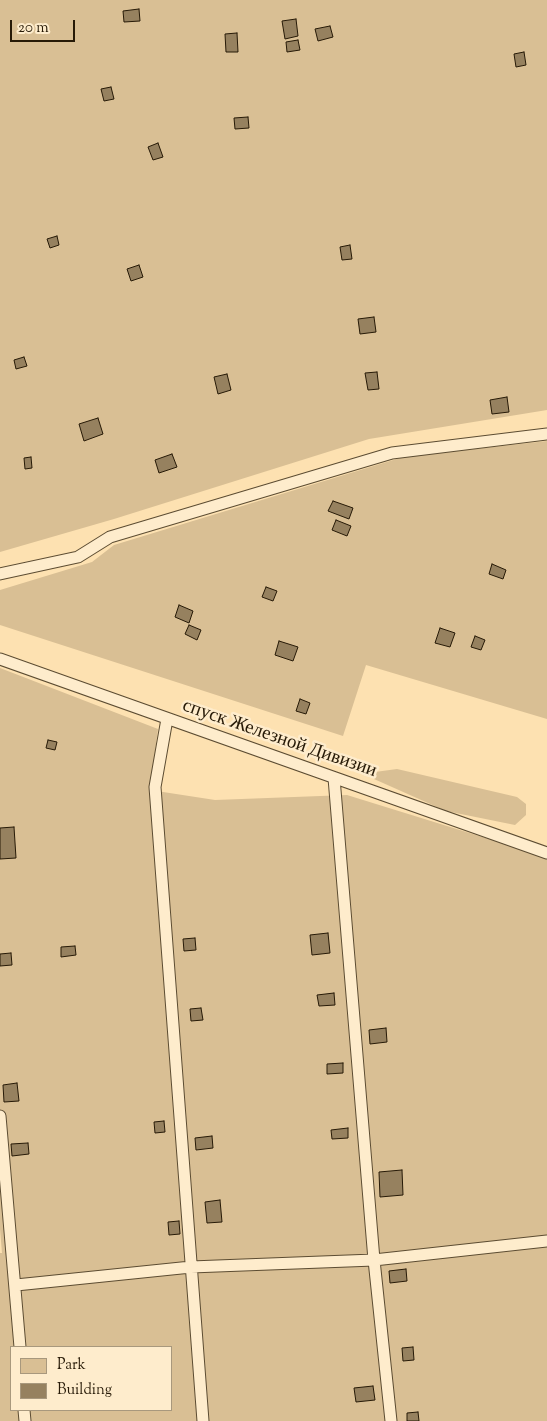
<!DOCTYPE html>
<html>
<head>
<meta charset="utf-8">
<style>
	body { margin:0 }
	#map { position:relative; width:547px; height:1421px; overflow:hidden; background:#fde1b1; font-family:"Sorts Mill Goudy",serif }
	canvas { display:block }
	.legend { position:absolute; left:10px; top:1346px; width:162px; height:65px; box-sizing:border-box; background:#feeccc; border:1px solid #a8987d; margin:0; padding:6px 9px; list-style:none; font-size:15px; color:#271a07 }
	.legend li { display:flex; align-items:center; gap:10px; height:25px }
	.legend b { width:25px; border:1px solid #a8987d }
	.scale { position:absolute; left:10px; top:20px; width:65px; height:22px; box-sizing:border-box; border:2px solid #271a07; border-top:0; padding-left:6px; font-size:15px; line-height:18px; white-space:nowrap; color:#271a07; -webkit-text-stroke:4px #feeccc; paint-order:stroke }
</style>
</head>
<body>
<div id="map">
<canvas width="547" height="1421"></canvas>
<ul class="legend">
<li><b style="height:14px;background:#d9bf94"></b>Park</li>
<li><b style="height:14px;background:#96815f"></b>Building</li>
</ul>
<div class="scale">20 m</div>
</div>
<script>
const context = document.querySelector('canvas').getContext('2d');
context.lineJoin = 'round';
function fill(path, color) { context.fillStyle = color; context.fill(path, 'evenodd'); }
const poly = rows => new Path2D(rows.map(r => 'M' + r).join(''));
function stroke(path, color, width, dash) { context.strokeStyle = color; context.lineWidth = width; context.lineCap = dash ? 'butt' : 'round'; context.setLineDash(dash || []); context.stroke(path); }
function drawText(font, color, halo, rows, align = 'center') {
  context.font = font + ' "Sorts Mill Goudy",serif'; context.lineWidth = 5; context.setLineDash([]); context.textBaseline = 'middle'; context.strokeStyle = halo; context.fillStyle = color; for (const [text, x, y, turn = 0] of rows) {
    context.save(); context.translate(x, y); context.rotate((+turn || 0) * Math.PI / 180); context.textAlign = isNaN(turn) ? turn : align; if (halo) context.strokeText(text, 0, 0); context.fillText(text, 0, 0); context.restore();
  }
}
fill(poly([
	[0,0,547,0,547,410,369,439,114,519,0,552],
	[547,441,547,719,366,665,343,736,0,625,0,590,92,562,114,545,403,457],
	[0,668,158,729,150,790,215,800,347,795,547,857,547,1421,0,1421,0,1253,2,1253,0,1229],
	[11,1347,171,1347,171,1410,11,1410],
	[397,769,517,797,526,804,526,815,515,825,446,811,374,779,375,772]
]), '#d9bf94');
const building = poly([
	[139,9,140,21,124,22,123,11,139,9],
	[296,19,298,36,285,39,282,21,296,19],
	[330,26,333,37,318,41,315,29,330,26],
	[237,33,238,52,226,52,225,34,237,33],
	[298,40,300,50,287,52,286,42,298,40],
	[524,52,526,65,516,67,514,54,524,52],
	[111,87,114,99,104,101,101,89,111,87],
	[248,117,249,128,235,129,234,118,248,117],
	[158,143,163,157,153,160,148,147,158,143],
	[57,236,59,245,50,248,47,239,57,236],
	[350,245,352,259,342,260,340,247,350,245],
	[139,265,143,277,131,281,127,269,139,265],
	[374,317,376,332,360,334,358,319,374,317],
	[24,357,27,366,16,369,14,360,24,357],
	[377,372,379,389,368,390,365,373,377,372],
	[227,374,231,390,218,394,214,377,227,374],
	[507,397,509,412,492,414,490,400,507,397],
	[98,418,103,434,84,441,79,424,98,418],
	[172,454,177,467,159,473,155,460,172,454],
	[31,457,32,468,25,469,24,458,31,457],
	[333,501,353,508,349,519,328,511,333,501],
	[336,520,351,526,347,536,332,530,336,520],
	[492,564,506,570,503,579,489,574,492,564],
	[266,587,277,591,273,601,262,597,266,587],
	[179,605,193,611,189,623,175,617,179,605],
	[189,625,201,630,197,640,185,634,189,625],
	[440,628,455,633,450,647,435,643,440,628],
	[475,636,485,640,481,650,471,647,475,636],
	[279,641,298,647,293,661,275,655,279,641],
	[300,699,310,703,306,714,296,711,300,699],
	[48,740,57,742,55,750,46,748,48,740],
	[14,827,16,858,0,859,0,828,14,827],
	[328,933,330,953,312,955,310,935,328,933],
	[195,938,196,950,184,951,183,939,195,938],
	[75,946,76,955,61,957,61,947,75,946],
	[11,953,12,965,0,966,0,954,11,953],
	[334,993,335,1005,319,1006,317,995,334,993],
	[201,1008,203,1020,191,1021,190,1009,201,1008],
	[386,1028,387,1042,370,1044,369,1030,386,1028],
	[343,1063,343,1073,327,1074,327,1064,343,1063],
	[17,1083,19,1101,4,1102,3,1085,17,1083],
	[164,1121,165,1132,155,1133,154,1122,164,1121],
	[348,1128,348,1138,332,1139,331,1130,348,1128],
	[212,1136,213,1148,196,1150,195,1138,212,1136],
	[28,1143,29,1154,12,1156,11,1144,28,1143],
	[402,1170,403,1195,380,1197,379,1172,402,1170],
	[220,1200,222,1222,207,1223,205,1202,220,1200],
	[179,1221,180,1234,169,1235,168,1222,179,1221],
	[406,1269,407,1281,390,1283,389,1271,406,1269],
	[413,1347,414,1360,403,1361,402,1348,413,1347],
	[373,1386,375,1400,356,1402,354,1388,373,1386],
	[418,1412,419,1421,407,1421,407,1413,418,1412]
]);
fill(building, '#96815f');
stroke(building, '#271a07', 1);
const lane = poly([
	[0,574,78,557,110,537,392,453,547,434],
	[0,659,547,853],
	[167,719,155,787,203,1421],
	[334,778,374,1260,391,1421],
	[0,1116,20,1347],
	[16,1285,191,1267,374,1260,547,1241],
	[24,1410,25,1421]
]);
stroke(lane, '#5c4c32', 13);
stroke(lane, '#feeccc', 11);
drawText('19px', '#271a07', '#feeccc', [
	["спуск Железной Дивизии",279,740,19]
]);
</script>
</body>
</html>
